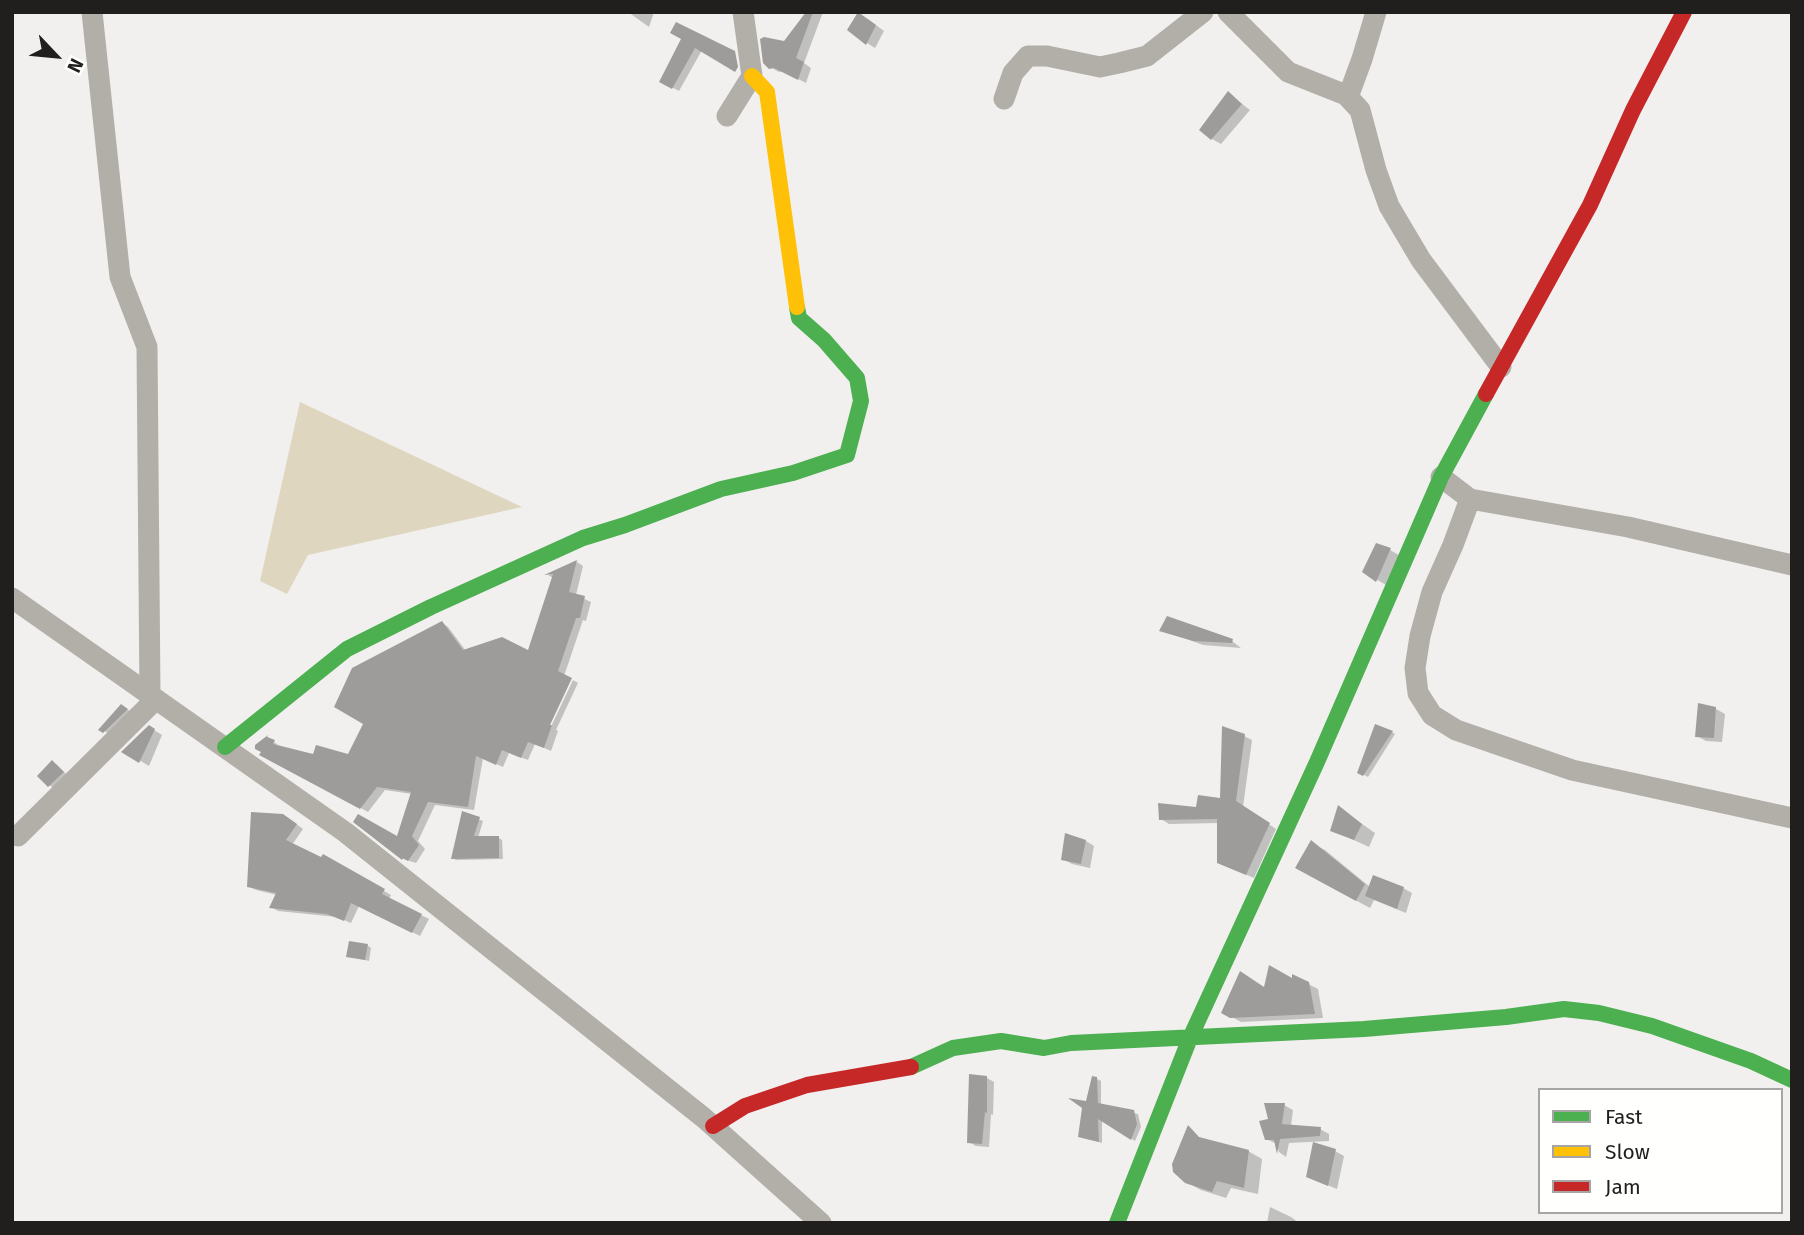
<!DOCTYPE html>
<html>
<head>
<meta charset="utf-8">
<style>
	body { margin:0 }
	#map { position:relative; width:1804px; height:1235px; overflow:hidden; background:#f1f0ef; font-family:"Fira Sans",sans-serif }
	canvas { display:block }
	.frame { position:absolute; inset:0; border:14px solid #201f1e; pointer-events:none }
	.legend { position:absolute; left:1538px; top:1088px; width:245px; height:126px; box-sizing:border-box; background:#fffffd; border:2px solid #a6a5a4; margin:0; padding:9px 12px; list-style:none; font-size:21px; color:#201f1e }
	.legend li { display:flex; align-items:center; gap:14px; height:35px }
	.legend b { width:35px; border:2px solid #a6a5a4 }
	.north { position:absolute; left:21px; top:21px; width:70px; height:70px; -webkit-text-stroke:5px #fffffd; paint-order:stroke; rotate:116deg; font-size:19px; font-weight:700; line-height:28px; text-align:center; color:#201f1e }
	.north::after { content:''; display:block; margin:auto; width:24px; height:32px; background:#201f1e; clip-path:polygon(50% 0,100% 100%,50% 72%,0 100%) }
</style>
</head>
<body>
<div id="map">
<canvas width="1804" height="1235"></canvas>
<div class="frame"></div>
<ul class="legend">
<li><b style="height:9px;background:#4caf50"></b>Fast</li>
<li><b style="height:9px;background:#ffc107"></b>Slow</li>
<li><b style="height:9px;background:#c62828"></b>Jam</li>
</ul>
<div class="north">N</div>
</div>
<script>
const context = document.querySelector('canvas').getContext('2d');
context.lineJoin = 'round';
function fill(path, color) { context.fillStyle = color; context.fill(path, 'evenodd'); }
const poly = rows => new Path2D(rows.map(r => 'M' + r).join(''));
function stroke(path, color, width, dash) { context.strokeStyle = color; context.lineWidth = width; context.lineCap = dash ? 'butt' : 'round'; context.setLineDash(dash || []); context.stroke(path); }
fill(poly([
	[300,402,522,507,308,555,287,594,260,581]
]), '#ded6be');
fill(poly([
	[628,12,654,12,649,27],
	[808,12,823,12,804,63,811,68,806,83,783,71,779,72,770,67,785,43],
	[868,19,884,31,875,48,867,43],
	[683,39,734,52,736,71,702,50,679,91,662,82],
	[1229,94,1250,110,1221,144,1212,139],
	[1390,550,1399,555,1386,585,1364,572],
	[577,562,583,566,576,595,591,602,586,621,583,620,545,732,548,733,573,680,578,683,556,730,558,731,551,751,535,744,528,760,509,753,503,767,483,758,474,810,435,805,418,841,425,849,416,863,403,859,398,839,412,794,385,790,368,812,306,778,257,746,268,737,280,747,314,756,349,756,442,623,448,627,466,651,529,653,553,578,548,575],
	[1162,630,1232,641,1241,648,1203,645],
	[121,706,130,711,113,736,101,729],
	[1716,709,1725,714,1722,742,1706,741,1697,736],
	[149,727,162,735,149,766,124,751],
	[1392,732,1395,734,1368,777,1359,772],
	[1244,736,1252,740,1243,807,1276,829,1254,878,1226,866,1219,823,1169,824,1161,819,1222,800],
	[56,764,67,775,53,788,39,776],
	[1339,808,1375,833,1369,847,1332,830],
	[463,813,483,821,478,838,499,838,502,840,503,859,456,860,453,858],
	[291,820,303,829,292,845,322,859,324,856,391,895,389,899,429,919,420,936,359,906,351,923,337,917,278,911,271,907,277,895,256,890,249,886],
	[1086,841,1094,846,1090,868,1072,864,1063,859],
	[1311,843,1325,850,1370,887,1403,888,1412,893,1406,913,1374,900,1370,908,1311,876],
	[367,945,371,948,369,961,348,956],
	[1298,984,1308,984,1318,989,1323,1018,1241,1022,1232,1017,1266,989],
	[987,1078,994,1082,993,1115,991,1114,989,1147,976,1146,969,1142],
	[1097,1079,1101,1081,1101,1106,1138,1114,1141,1127,1135,1141,1102,1119,1102,1143,1083,1138],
	[1284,1105,1293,1110,1291,1126,1320,1129,1329,1134,1329,1141,1289,1143,1286,1157,1279,1152,1277,1144,1266,1139,1270,1120],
	[1193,1134,1206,1141,1248,1151,1262,1159,1258,1194,1231,1188,1226,1198,1201,1190,1186,1182],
	[1335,1151,1344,1156,1337,1189,1317,1181],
	[1270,1207,1291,1217,1299,1223,1267,1223]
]), '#0003');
fill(poly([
	[806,12,813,12,796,58,804,62,798,80,774,68,769,69,763,63,760,39,764,37,784,41],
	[858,12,876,25,866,45,847,30],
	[676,22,735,51,738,67,735,72,695,48,672,89,659,82,681,39,670,33],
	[1228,91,1242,104,1211,140,1199,130],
	[1376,543,1391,548,1376,582,1362,572],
	[577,560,569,592,585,596,580,618,576,618,558,671,572,678,550,725,552,725,544,748,528,742,521,758,502,750,496,765,476,756,468,807,428,802,412,836,419,845,408,861,403,858,402,860,353,822,358,814,397,836,411,792,377,787,360,809,259,755,261,752,255,749,255,745,268,735,267,737,275,740,273,744,313,754,316,745,348,754,363,724,334,707,352,668,442,621,463,650,502,637,528,650,553,574,544,575],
	[1167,616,1233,639,1232,643,1193,641,1159,631],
	[1698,703,1716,707,1714,738,1695,737],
	[121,704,128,709,103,733,98,730],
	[1375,724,1393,731,1363,776,1357,773],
	[149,725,155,729,139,763,121,752],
	[1222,726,1245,734,1236,801,1270,823,1246,875,1217,863,1217,819,1159,820,1158,803,1196,807,1198,795,1220,798],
	[52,760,64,772,48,787,37,776],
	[1338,805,1362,824,1354,840,1330,831],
	[462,811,480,817,474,836,499,836,499,858,451,859],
	[251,812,283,814,297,824,286,840,321,857,323,854,385,889,382,894,422,914,412,933,351,903,344,921,327,914,269,908,276,893,247,887],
	[1065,833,1086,840,1081,864,1061,860],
	[1311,840,1365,884,1356,901,1295,868],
	[1373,875,1404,887,1397,909,1365,896],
	[349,941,368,944,365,960,346,957],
	[1269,965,1292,978,1292,974,1309,982,1315,1014,1230,1018,1221,1013,1240,971,1264,987],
	[969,1074,987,1076,987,1113,985,1112,982,1144,967,1143],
	[1092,1076,1097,1077,1098,1103,1134,1110,1137,1124,1131,1140,1098,1119,1099,1142,1078,1137,1082,1108,1068,1098,1086,1101],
	[1264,1103,1285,1103,1282,1124,1321,1127,1320,1136,1280,1139,1277,1154,1274,1140,1265,1140,1259,1121,1268,1119],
	[1188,1125,1199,1137,1249,1150,1244,1188,1217,1181,1212,1192,1185,1183,1173,1172,1172,1164],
	[1313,1142,1336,1149,1328,1186,1306,1177]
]), '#9d9c9b');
stroke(poly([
	[92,12,120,277,147,347,150,695],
	[1228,12,1288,72,1346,95,1360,110,1376,170,1389,206,1421,260,1501,367],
	[1348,97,1362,59,1376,12],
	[1004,99,1013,73,1028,56,1047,56,1100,67,1119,63,1147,56,1203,12],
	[727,116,752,76,743,12],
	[1441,477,1470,499,1628,527,1792,565],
	[1470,499,1453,545,1432,592,1420,636,1415,668,1418,693,1432,715,1456,730,1572,770,1792,818],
	[12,598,345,832,704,1118,821,1223],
	[18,836,156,699]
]), '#b1afa8', 21);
stroke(poly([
	[225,747,347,649,431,607,583,538,625,525,721,489,793,473,847,455,861,401,857,378,824,340,799,318,797,307],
	[911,1067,953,1048,1001,1041,1044,1048,1071,1043,1364,1029,1506,1017,1564,1009,1599,1013,1652,1026,1751,1061,1792,1080],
	[1117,1223,1190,1038,1317,762,1441,477,1486,394]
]), '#4caf50', 16);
stroke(poly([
	[752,76,767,92,797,307]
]), '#ffc107', 16);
stroke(poly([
	[1486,394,1590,205,1633,110,1684,12],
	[713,1126,745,1106,807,1085,911,1067]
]), '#c62828', 16);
</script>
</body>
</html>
